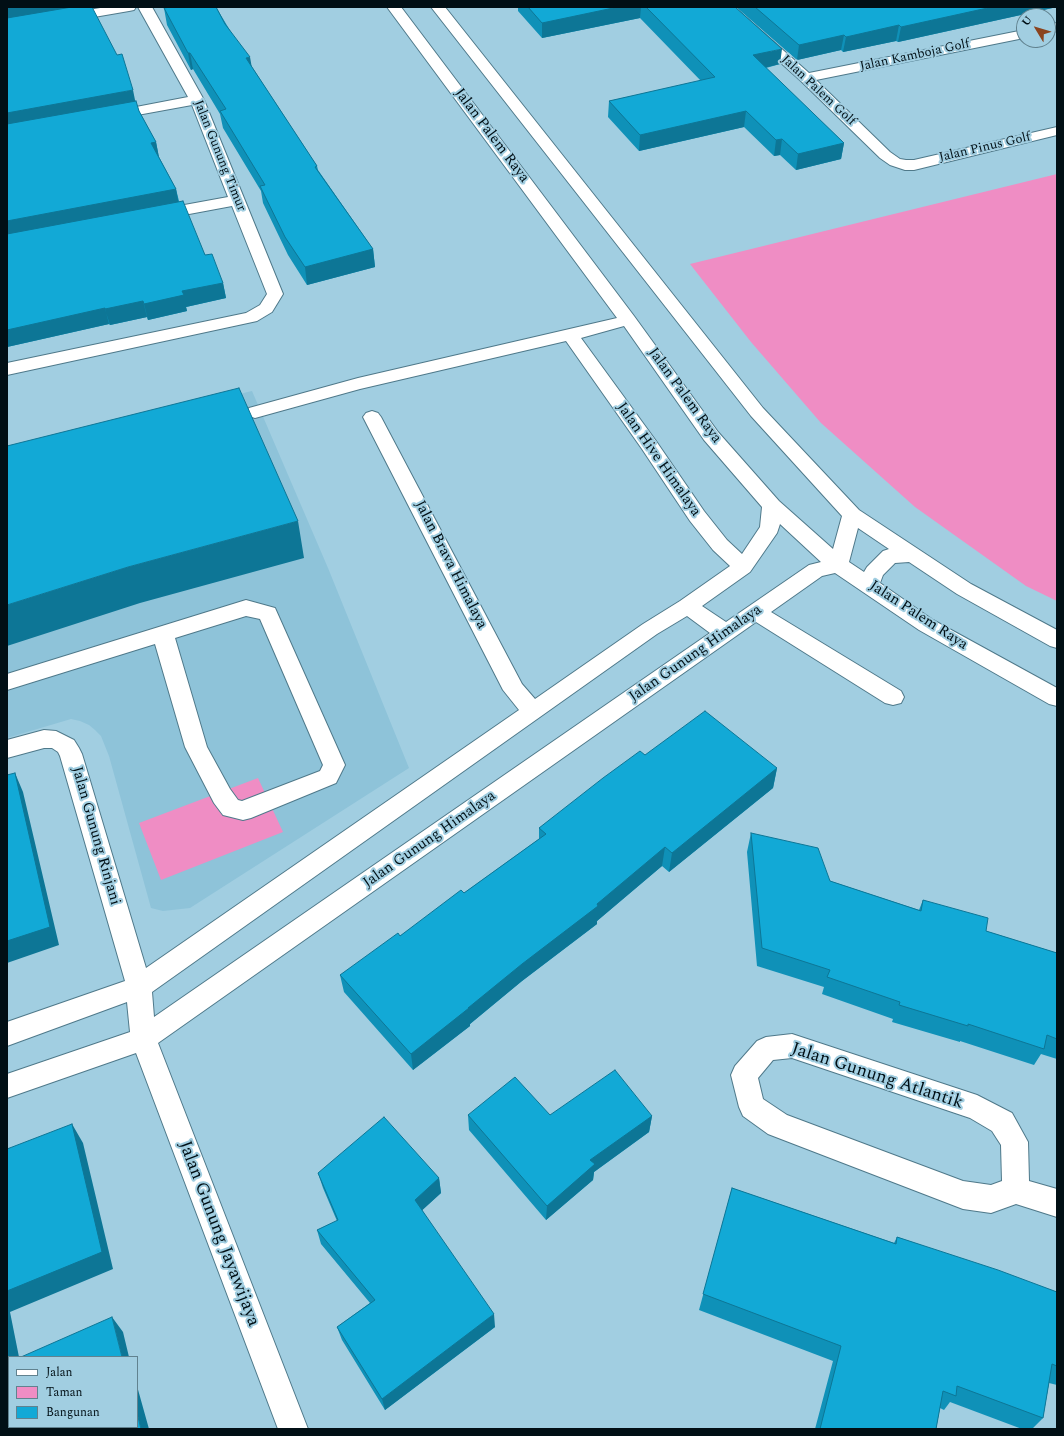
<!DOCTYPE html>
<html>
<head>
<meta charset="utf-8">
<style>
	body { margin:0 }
	#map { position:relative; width:1064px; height:1436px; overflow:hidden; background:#a1cee1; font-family:Spectral,serif }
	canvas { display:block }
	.frame { position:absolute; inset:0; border:8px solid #010f15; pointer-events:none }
	.legend { position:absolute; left:8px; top:1356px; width:130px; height:72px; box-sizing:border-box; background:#a1cee1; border:1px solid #61828f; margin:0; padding:5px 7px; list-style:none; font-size:12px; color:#010f15 }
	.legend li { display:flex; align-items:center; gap:8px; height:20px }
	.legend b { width:20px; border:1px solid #61828f }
	.north { position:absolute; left:1016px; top:8px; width:40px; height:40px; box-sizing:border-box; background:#a1cee1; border:1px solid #61828f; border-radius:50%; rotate:308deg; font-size:11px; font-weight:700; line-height:16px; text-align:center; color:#010f15 }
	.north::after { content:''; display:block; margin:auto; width:14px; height:18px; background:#8a431e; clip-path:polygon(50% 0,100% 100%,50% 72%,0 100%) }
</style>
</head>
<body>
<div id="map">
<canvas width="1064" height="1436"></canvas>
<div class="frame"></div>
<ul class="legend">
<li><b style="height:5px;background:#fff"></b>Jalan</li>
<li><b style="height:11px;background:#ef8dc4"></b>Taman</li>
<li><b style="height:11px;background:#12a9d6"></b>Bangunan</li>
</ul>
<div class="north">U</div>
</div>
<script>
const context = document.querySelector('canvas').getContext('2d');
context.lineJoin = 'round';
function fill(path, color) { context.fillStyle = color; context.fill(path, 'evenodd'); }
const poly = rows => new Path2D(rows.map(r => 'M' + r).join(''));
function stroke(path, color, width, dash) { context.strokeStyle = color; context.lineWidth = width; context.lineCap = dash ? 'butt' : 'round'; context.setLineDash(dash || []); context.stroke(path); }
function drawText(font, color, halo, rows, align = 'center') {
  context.font = font + ' Spectral,serif'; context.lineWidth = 4; context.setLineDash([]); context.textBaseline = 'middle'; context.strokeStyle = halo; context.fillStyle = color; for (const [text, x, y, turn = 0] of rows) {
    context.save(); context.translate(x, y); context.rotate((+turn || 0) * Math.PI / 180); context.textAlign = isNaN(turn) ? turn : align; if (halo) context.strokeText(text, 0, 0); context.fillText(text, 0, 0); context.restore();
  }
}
fill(poly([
	[252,391,328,568,409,768,190,908,163,911,151,908,109,756,101,736,95,730,89,725,80,721,71,719,7,738,7,450]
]), '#8ec3d9');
fill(poly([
	[1057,174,1057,601,1026,586,915,507,821,423,751,342,690,264],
	[258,778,283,832,161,880,139,823]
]), '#ef8dc4');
const minor = poly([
	[106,7,136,7,134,10,129,11,7,32,7,24,106,7],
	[138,7,152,7,204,100,283,294,272,312,257,321,7,375,7,363,246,313,260,305,267,294,232,206,157,220,151,218,149,215,151,212,157,210,228,197,192,105,110,120,105,119,103,116,105,113,110,112,188,97,138,7],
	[387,7,401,7,634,316,718,432,779,501,833,549,842,516,751,416,431,7,445,7,763,408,859,510,971,584,1057,630,1057,648,1050,646,957,594,909,562,895,563,883,575,880,583,933,620,1057,688,1057,706,1049,704,919,630,835,573,822,576,771,612,901,691,904,697,901,703,893,705,885,703,756,622,158,1043,308,1429,278,1429,136,1053,7,1098,7,1074,130,1032,127,1002,7,1046,7,1022,125,981,60,756,58,752,52,748,44,748,7,758,7,740,44,730,56,731,74,740,79,748,82,754,146,968,519,710,503,690,363,417,366,413,372,411,378,413,381,417,522,684,535,699,643,624,680,601,730,566,713,550,690,521,642,449,566,341,360,389,255,418,249,416,246,412,249,408,358,378,617,318,387,7],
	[624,326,704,440,762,507,760,527,742,554,727,540,704,511,656,441,581,338,624,326],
	[780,524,821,562,809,565,726,622,702,606,750,572,777,533,780,524],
	[858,528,889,549,883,551,867,567,864,572,849,562,858,528],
	[687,616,710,633,154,1017,152,992,657,634,687,616],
	[719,7,734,7,809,73,1024,30,1024,38,816,80,890,152,900,159,906,160,914,160,1057,127,1057,135,914,170,905,170,890,165,880,158,801,81,719,7],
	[1057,23,1057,31,1048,33,1048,25,1057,23],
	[246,600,275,608,345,765,336,783,251,818,243,820,223,815,214,803,185,747,155,644,7,690,7,674,246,600],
	[246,616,260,619,323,765,320,771,242,801,238,800,230,789,207,747,175,638,246,616],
	[792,1034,977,1095,1012,1113,1028,1142,1029,1181,1057,1189,1057,1217,1016,1204,991,1213,963,1209,768,1134,743,1116,739,1107,731,1075,735,1066,757,1041,766,1037,792,1034],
	[792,1058,970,1118,992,1131,1001,1145,1002,1181,991,1185,963,1181,787,1115,763,1099,758,1078,773,1060,792,1058]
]);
stroke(minor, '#4f798a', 2);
fill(minor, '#fff');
fill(poly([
	[7,7,135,101,139,111,156,142,159,157,176,189,179,201,205,255,223,283,226,298,186,307,187,311,148,320,147,317,110,325,109,324,7,347],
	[165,7,216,7,252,67,317,166,318,170,373,249,375,267,307,285,288,255,263,203,261,191,223,128,220,114,193,69,191,70,167,25,164,8,165,8],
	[518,7,735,7,780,64,766,68,844,143,841,159,796,170,780,155,774,156,744,127,639,151,608,117,609,101,701,81,640,18,542,38,518,11],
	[736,7,1057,7,898,42,896,41,843,52,841,50,797,60],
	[645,755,777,768,773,788,669,872,662,866,597,921,597,924,522,981,470,1024,470,1026,413,1070,344,992,340,975,400,936,464,893,539,839,539,828],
	[751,833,830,881,919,910,923,900,986,931,1057,953,1057,1059,1041,1054,1034,1065,960,1041,960,1042,892,1022,893,1019,822,994,824,987,757,966,747,852],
	[468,1115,550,1115,652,1116,649,1132,594,1172,593,1180,546,1220,469,1130],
	[318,1173,439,1178,441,1193,422,1210,495,1327,385,1410,342,1340,337,1327,370,1303,321,1244,317,1230,337,1221,323,1188],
	[732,1188,894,1243,897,1237,1057,1292,1057,1385,1049,1383,1043,1418,1032,1429,1022,1429,950,1402,944,1410,940,1408,936,1429,815,1429,833,1361,699,1310]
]), '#0f91b8');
fill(poly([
	[7,7,88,7,7,22],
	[618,7,641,7,640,18,542,38,542,23],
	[992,7,1057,7,898,42,901,27],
	[899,25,896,41,843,52,846,37],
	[844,35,841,50,797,60,799,45],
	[782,49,780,64,751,71,753,55],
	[188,53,190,53,193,69,191,70],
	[250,57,253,74,246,58],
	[133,90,136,105,7,129,7,113],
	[746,111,744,127,639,151,640,135],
	[782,139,780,155,774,156,776,140],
	[156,142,159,158,151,143],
	[844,143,841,159,796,170,798,154],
	[176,189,179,205,7,237,7,221],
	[373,249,375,267,307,285,305,267],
	[223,283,226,298,186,307,187,311,148,320,144,304,182,291],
	[143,301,147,317,110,325,105,309],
	[105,308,109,324,7,347,7,330],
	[298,521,304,558,140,603,7,646,7,605,128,567],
	[777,768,773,788,669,872,672,853],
	[15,773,23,792,59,945,7,963,7,941],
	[665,847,662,866,597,921,597,924,522,981,470,1024,470,1026,413,1070,411,1054,522,964,597,904],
	[652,1116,649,1132,594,1172,593,1180,546,1220,547,1206,590,1160],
	[72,1124,83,1143,113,1269,10,1312,19,1357,9,1357,9,1363,7,1353,7,1291],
	[439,1178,441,1193,417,1215,415,1200],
	[494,1314,495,1327,385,1410,382,1399],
	[112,1317,123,1332,129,1357,122,1357],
	[137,1386,149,1429,141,1429,137,1413]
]), '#0d7696');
const building = poly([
	[72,7,92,7,117,55,122,54,133,90,7,113,7,18,72,7],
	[171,7,216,7,225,24,250,57,246,58,317,166,315,167,373,249,305,267,285,237,260,186,265,185,220,111,226,109,190,53,188,53,164,8,171,7],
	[528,7,618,7,542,23,528,7],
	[646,7,735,7,782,49,753,55,844,143,798,154,782,139,776,140,746,111,640,135,609,101,715,77,646,7],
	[755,7,992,7,901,27,899,25,846,37,844,35,799,45,755,7],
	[136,101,139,111,156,142,151,143,176,189,7,221,7,124,136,101],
	[183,201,205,255,212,254,223,283,182,291,184,295,144,304,143,301,105,309,105,308,7,330,7,234,183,201],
	[239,388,298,521,128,567,7,605,7,446,239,388],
	[705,711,777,768,672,853,665,847,597,904,598,906,522,964,468,1008,469,1008,411,1054,340,975,398,933,400,936,461,890,464,893,546,834,539,828,603,778,640,751,645,755,705,711],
	[15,773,50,927,7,941,7,775,15,773],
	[751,833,818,848,830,881,921,911,923,900,988,918,986,931,1057,953,1057,1039,1047,1035,1044,1049,968,1024,968,1026,899,1005,900,1002,827,977,830,970,762,948,751,833],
	[615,1070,652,1116,590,1160,595,1164,547,1206,468,1115,515,1077,550,1115,615,1070],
	[384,1117,439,1178,415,1200,494,1314,382,1399,337,1327,375,1300,317,1230,338,1220,318,1173,384,1117],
	[72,1124,102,1252,7,1291,7,1149,72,1124],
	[732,1188,896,1244,897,1237,998,1270,1057,1292,1057,1366,1052,1364,1043,1418,957,1386,956,1396,943,1391,936,1429,820,1429,841,1346,703,1294,732,1188],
	[112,1317,122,1357,21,1357,112,1317],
	[7,1353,9,1362,9,1427,137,1427,137,1413,141,1429,7,1429,7,1353]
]);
fill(building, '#12a9d6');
stroke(building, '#0d7696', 1);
drawText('13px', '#010f15', '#a1cee1', [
	["Jalan Kamboja Golf",915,56,-12],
	["Jalan Palem Golf",818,91,43],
	["Jalan Pinus Golf",985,148,-13],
	["Jalan Gunung Timur",219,156,68]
]);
drawText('15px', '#010f15', '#a1cee1', [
	["Jalan Palem Raya",491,136,53],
	["Jalan Palem Raya",684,396,54],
	["Jalan Hive Himalaya",658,460,55],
	["Jalan Brava Himalaya",450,565,63],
	["Jalan Palem Raya",918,616,33],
	["Jalan Gunung Himalaya",696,654,-35],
	["Jalan Gunung Rinjani",95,836,74],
	["Jalan Gunung Himalaya",430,840,-35]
]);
drawText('18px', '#010f15', '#a1cee1', [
	["Jalan Gunung Atlantik",877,1077,18],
	["Jalan Gunung Jayawijaya",218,1234,69]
]);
</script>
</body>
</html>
